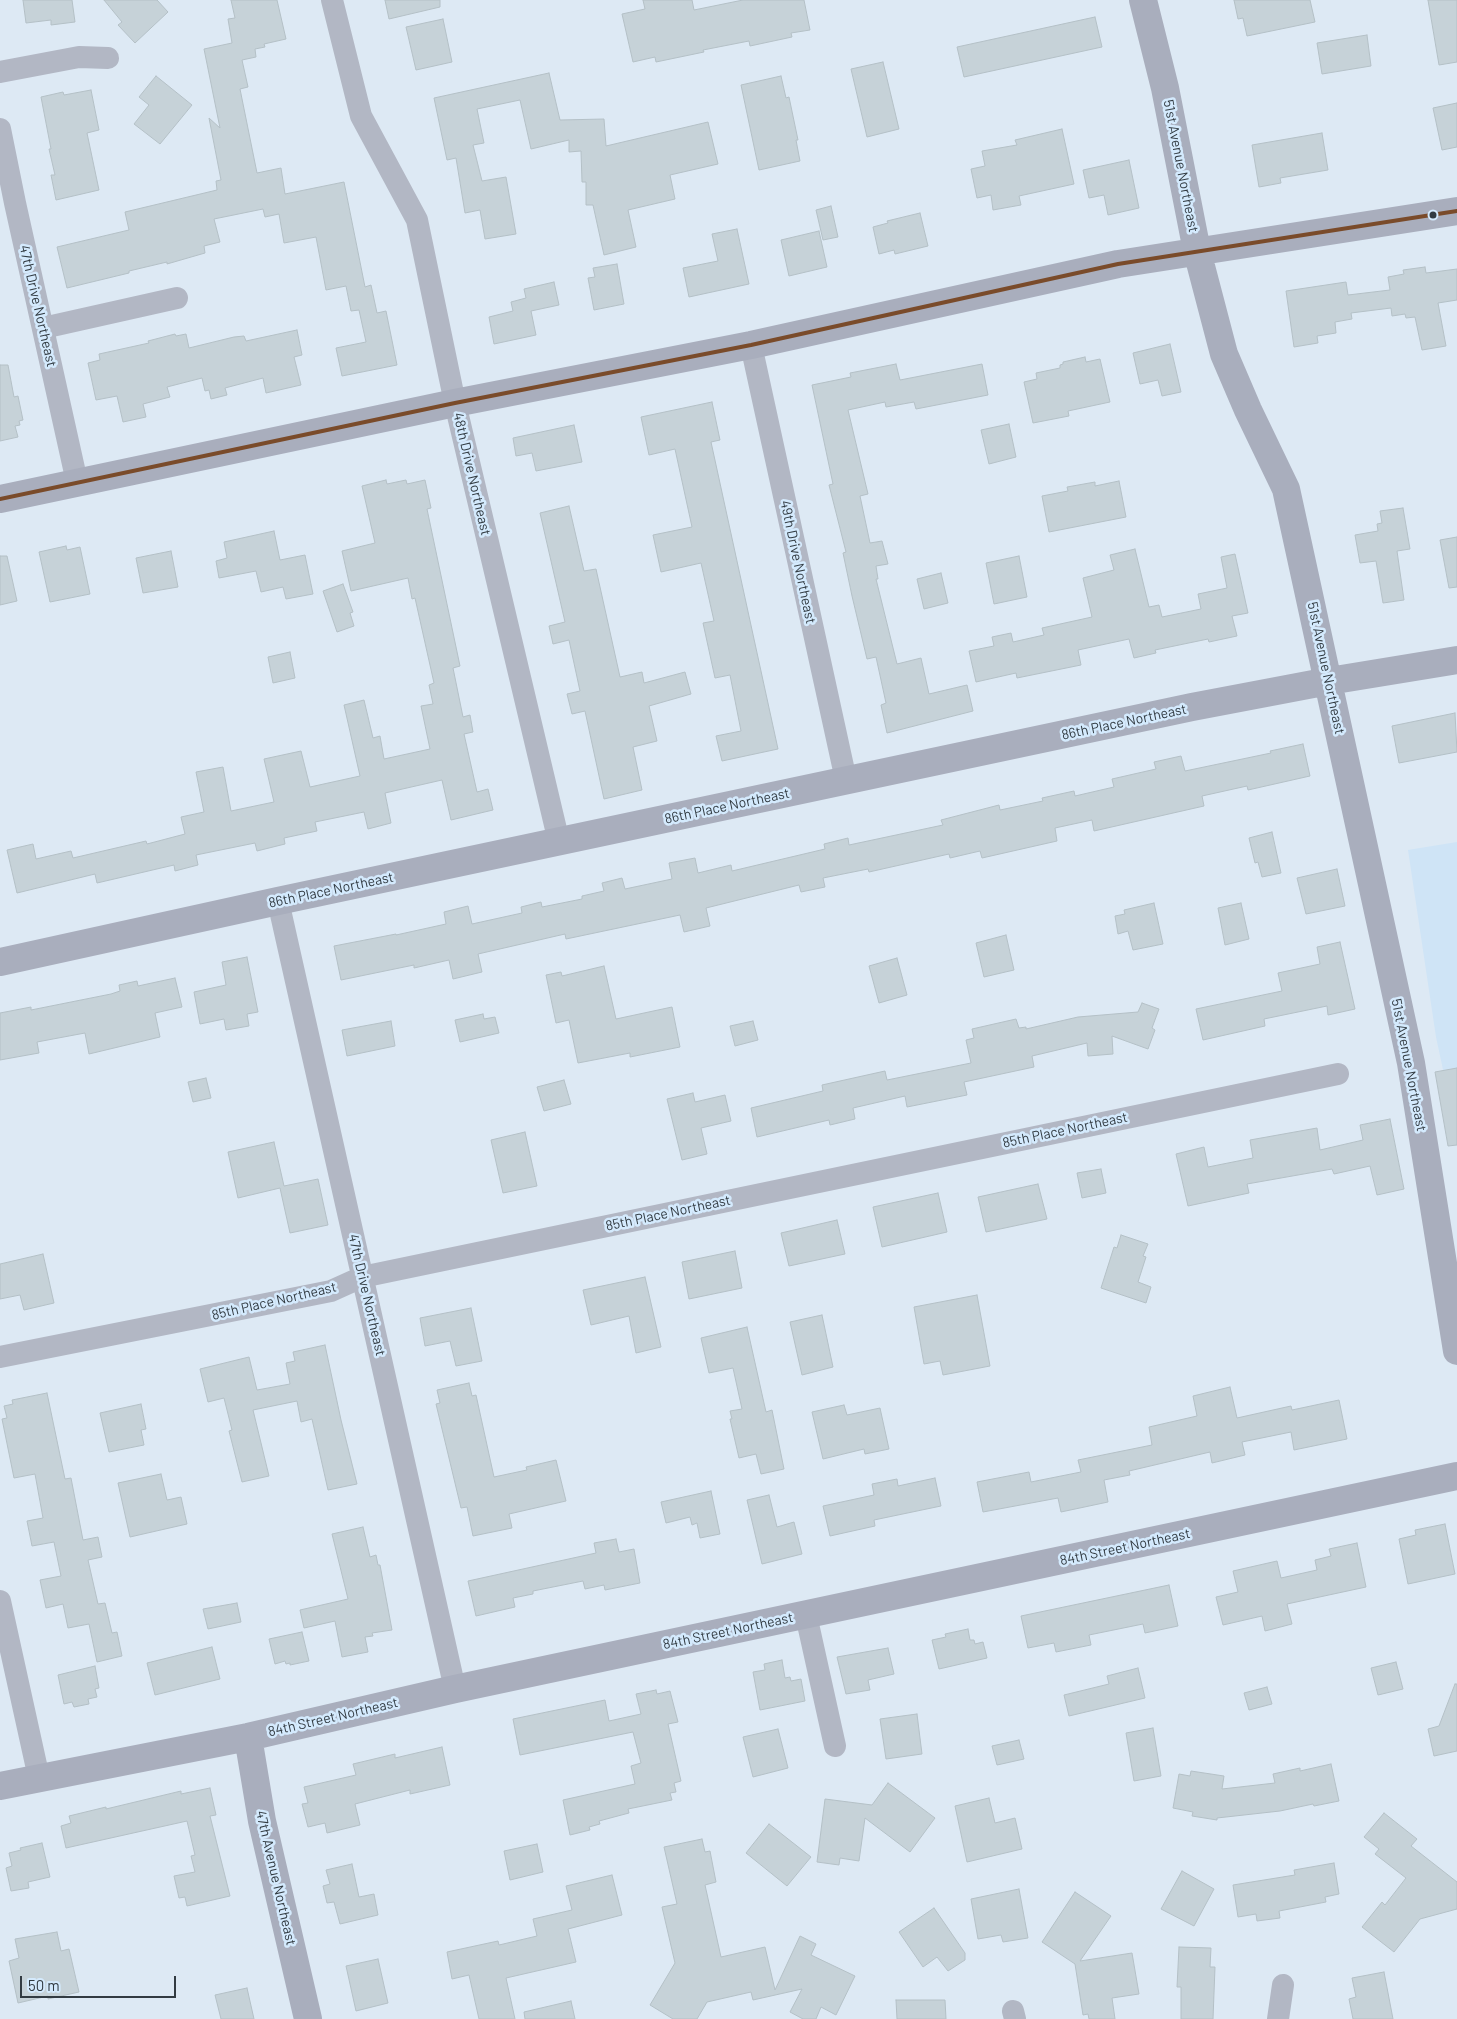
<!DOCTYPE html>
<html>
<head>
<meta charset="utf-8">
<style>
	body { margin:0 }
	#map { position:relative; width:1457px; height:2019px; overflow:hidden; background:#dde9f4; font-family:Barlow,sans-serif }
	canvas { display:block }
	.scale { position:absolute; left:20px; top:1976px; width:156px; height:22px; box-sizing:border-box; border:2px solid #323b42; border-top:0; padding-left:6px; font-size:15px; line-height:18px; white-space:nowrap; color:#323b42; -webkit-text-stroke:4px #d4eafd; paint-order:stroke }
</style>
</head>
<body>
<div id="map">
<canvas width="1457" height="2019"></canvas>
<div class="scale">50 m</div>
</div>
<script>
const context = document.querySelector('canvas').getContext('2d');
context.lineJoin = 'round';
function fill(path, color) { context.fillStyle = color; context.fill(path, 'evenodd'); }
const poly = rows => new Path2D(rows.map(r => 'M' + r).join(''));
function stroke(path, color, width, dash) { context.strokeStyle = color; context.lineWidth = width; context.lineCap = dash ? 'butt' : 'round'; context.setLineDash(dash || []); context.stroke(path); }
function drawText(font, color, halo, rows, align = 'center') {
  context.font = font + ' Barlow,sans-serif'; context.lineWidth = 5; context.setLineDash([]); context.textBaseline = 'middle'; context.strokeStyle = halo; context.fillStyle = color; for (const [text, x, y, turn = 0] of rows) {
    context.save(); context.translate(x, y); context.rotate((+turn || 0) * Math.PI / 180); context.textAlign = isNaN(turn) ? turn : align; if (halo) context.strokeText(text, 0, 0); context.fillText(text, 0, 0); context.restore();
  }
}
fill(poly([
	[1457,842,1457,1135,1436,1037,1408,850]
]), '#cfe4f6');
const building = poly([
	[23,0,72,0,75,22,51,25,51,20,26,23,23,0],
	[104,0,157,0,168,12,135,43,118,25,122,22,104,0],
	[231,0,277,0,286,39,264,44,265,47,255,49,256,57,242,60,248,87,240,89,257,173,281,168,285,194,344,182,365,287,371,285,377,313,386,311,397,365,342,376,336,348,366,342,359,310,351,311,346,286,326,290,316,237,284,243,279,214,265,217,263,209,214,219,220,242,204,246,205,253,167,264,167,262,129,271,129,273,67,288,57,247,129,230,125,212,217,190,216,181,221,180,209,118,220,128,204,49,232,43,228,19,235,18,231,0],
	[385,0,440,0,440,7,389,19,385,0],
	[643,0,692,0,694,10,743,0,804,0,810,30,791,33,792,37,750,46,749,41,703,50,704,52,656,62,655,57,633,62,622,14,645,9,643,0],
	[1234,0,1310,0,1315,22,1247,36,1243,18,1238,19,1234,0],
	[1428,0,1457,0,1457,62,1439,65,1428,0],
	[1095,17,1102,47,964,77,957,47,1095,17],
	[443,19,452,62,416,70,406,27,443,19],
	[1367,35,1371,66,1322,74,1317,43,1367,35],
	[883,62,899,129,867,137,851,69,883,62],
	[549,73,560,120,604,119,606,146,708,122,718,164,670,175,675,199,628,210,636,247,604,255,593,205,586,205,586,182,582,182,581,151,569,152,569,140,531,149,520,100,477,109,484,143,473,145,482,181,506,177,516,234,485,239,480,210,465,213,456,158,447,160,434,98,549,73],
	[156,76,192,105,160,144,134,124,149,105,139,97,156,76],
	[781,76,786,98,789,97,798,140,796,140,800,161,759,170,741,85,781,76],
	[91,90,99,130,87,133,99,190,56,200,51,175,55,175,49,149,51,149,41,97,63,92,64,95,91,90],
	[1457,103,1457,147,1442,150,1433,108,1457,103],
	[1062,129,1074,184,1019,196,1021,205,993,210,991,195,977,198,971,169,985,166,982,151,1017,145,1015,140,1062,129],
	[1322,133,1328,170,1280,178,1281,183,1259,187,1252,145,1322,133],
	[1129,160,1139,208,1108,215,1104,195,1089,198,1083,170,1129,160],
	[831,206,838,237,823,240,816,210,831,206],
	[920,213,928,246,895,254,894,250,879,254,873,227,888,223,887,221,920,213],
	[737,229,749,284,689,297,683,268,718,261,712,234,737,229],
	[819,231,827,267,789,276,781,240,819,231],
	[617,264,624,304,594,310,588,278,595,277,593,268,617,264],
	[1425,267,1426,273,1457,269,1457,300,1438,303,1446,346,1422,350,1415,317,1406,318,1405,314,1392,316,1391,308,1351,313,1352,319,1335,322,1336,333,1317,336,1318,343,1294,347,1286,291,1346,282,1348,295,1390,290,1388,277,1404,274,1403,270,1425,267],
	[554,282,559,305,531,311,536,335,494,344,489,317,513,311,511,302,526,298,524,289,554,282],
	[297,330,302,355,294,357,301,385,266,393,263,378,225,388,227,395,211,399,209,390,205,391,202,378,167,387,170,397,143,404,146,417,123,422,117,396,96,400,88,363,100,360,99,354,149,343,148,341,175,334,176,336,186,334,189,348,234,337,244,336,246,341,297,330],
	[1170,344,1181,392,1162,396,1158,380,1140,384,1133,353,1170,344],
	[1085,357,1086,362,1100,359,1110,402,1068,411,1069,416,1033,423,1024,382,1037,379,1036,373,1060,368,1060,365,1063,364,1063,362,1085,357],
	[896,364,900,380,982,364,988,395,916,409,914,402,886,407,885,402,848,410,868,494,860,496,870,543,882,541,888,564,876,566,878,579,876,579,897,664,921,658,929,694,967,685,973,711,887,733,881,705,886,703,876,657,867,659,852,596,843,553,846,552,829,485,833,484,812,385,851,377,850,373,896,364],
	[0,365,8,365,14,397,18,396,23,420,19,421,20,425,15,426,18,437,0,441,0,365],
	[712,402,720,440,711,442,778,749,722,761,716,736,741,731,730,675,715,678,703,623,714,621,701,563,661,572,653,535,692,527,675,449,649,455,641,417,712,402],
	[1009,424,1016,457,989,464,981,430,1009,424],
	[574,425,582,462,536,471,532,453,516,456,513,438,574,425],
	[386,480,387,484,406,480,407,484,425,480,431,508,427,509,460,666,453,668,463,717,470,715,473,732,464,734,477,792,488,789,493,810,451,820,442,780,385,793,391,823,368,829,364,812,315,822,317,831,284,838,285,844,257,851,255,843,196,855,198,865,175,871,174,865,97,883,95,874,17,893,7,850,33,844,36,859,71,851,73,858,146,841,147,844,185,834,181,817,204,812,196,772,223,767,231,811,274,802,264,759,301,751,310,787,360,776,344,705,364,700,373,738,380,736,384,759,430,749,421,706,433,704,429,685,434,683,415,598,412,599,408,578,351,591,342,551,375,543,362,486,386,480],
	[1119,481,1126,517,1049,532,1042,496,1068,491,1067,487,1095,482,1095,486,1119,481],
	[569,506,584,571,596,569,620,677,642,672,644,683,685,672,691,694,649,706,657,741,633,747,642,790,604,799,585,711,572,714,567,694,580,691,569,640,553,644,549,626,565,622,540,513,569,506],
	[1403,508,1410,549,1397,551,1404,600,1383,603,1376,561,1360,563,1355,535,1378,531,1377,524,1382,523,1380,511,1403,508],
	[274,531,280,560,305,555,313,594,286,599,283,587,261,592,256,571,219,578,216,561,227,558,224,542,274,531],
	[1457,537,1457,587,1449,588,1440,540,1457,537],
	[66,546,67,550,80,547,90,594,50,602,39,552,66,546],
	[1135,549,1149,607,1159,605,1162,617,1201,609,1198,594,1227,588,1221,557,1235,554,1248,613,1232,616,1237,636,1209,642,1208,639,1155,650,1156,653,1134,658,1129,639,1078,650,1081,665,1017,678,1016,673,976,682,969,651,994,646,992,637,1011,633,1013,642,1044,635,1042,628,1092,617,1083,578,1114,570,1110,555,1135,549],
	[171,551,178,587,143,593,136,558,171,551],
	[0,556,7,556,17,601,0,605,0,556],
	[1019,556,1027,597,994,604,986,563,1019,556],
	[941,573,948,603,924,609,917,579,941,573],
	[343,584,353,612,350,613,354,626,337,632,323,591,343,584],
	[290,652,295,678,273,683,268,657,290,652],
	[1455,713,1457,752,1399,763,1392,726,1455,713],
	[1303,744,1310,776,1248,790,1247,786,1202,796,1204,806,1094,831,1092,820,1055,828,1057,841,982,858,980,851,950,858,949,854,869,872,868,869,823,878,825,887,801,892,799,885,706,908,710,926,684,932,680,915,566,939,565,934,478,954,482,972,453,979,449,960,414,968,414,965,341,980,334,946,396,934,396,935,446,924,444,912,468,906,472,924,522,913,521,907,541,902,542,907,582,899,582,896,604,891,602,883,622,878,625,889,672,879,669,863,695,858,698,873,731,865,732,871,825,849,824,844,848,838,849,845,943,825,941,820,999,805,1000,810,1043,801,1042,798,1074,791,1075,796,1114,787,1112,779,1156,769,1154,762,1181,756,1185,771,1271,753,1270,751,1303,744],
	[1272,832,1281,873,1262,877,1258,862,1255,863,1249,838,1272,832],
	[1337,869,1345,906,1306,914,1297,878,1337,869],
	[1154,903,1163,944,1133,950,1128,931,1118,934,1115,916,1125,914,1124,910,1154,903],
	[1241,903,1249,939,1225,945,1218,908,1241,903],
	[1006,935,1014,970,984,977,976,943,1006,935],
	[1340,942,1355,1009,1328,1015,1327,1006,1264,1019,1265,1026,1203,1040,1196,1009,1282,991,1278,973,1320,964,1317,947,1340,942],
	[247,957,258,1012,247,1014,249,1026,226,1030,224,1019,200,1024,194,992,226,985,222,962,247,957],
	[897,958,907,995,879,1003,869,966,897,958],
	[604,966,616,1019,672,1007,680,1047,630,1057,630,1053,578,1063,569,1020,556,1023,546,975,561,972,562,976,604,966],
	[175,978,182,1007,155,1013,160,1037,89,1054,85,1033,37,1042,39,1053,0,1060,0,1013,31,1007,31,1010,111,994,120,991,119,985,137,981,138,986,175,978],
	[1142,1003,1159,1009,1152,1028,1155,1030,1148,1049,1112,1036,1113,1054,1088,1056,1087,1043,1032,1056,1034,1067,964,1082,967,1095,907,1107,905,1096,853,1108,855,1119,830,1125,829,1120,757,1137,751,1108,823,1091,822,1085,885,1071,887,1080,971,1063,966,1040,974,1038,972,1029,1016,1019,1019,1028,1026,1027,1026,1029,1078,1017,1138,1012,1142,1003],
	[483,1014,484,1019,495,1017,499,1033,460,1042,455,1020,483,1014],
	[391,1021,395,1046,347,1056,342,1030,391,1021],
	[753,1021,758,1040,735,1046,730,1026,753,1021],
	[1457,1068,1457,1145,1448,1146,1435,1072,1457,1068],
	[206,1078,211,1098,193,1102,188,1082,206,1078],
	[564,1080,571,1104,544,1111,537,1087,564,1080],
	[693,1093,695,1102,725,1095,731,1121,701,1128,707,1154,682,1160,667,1099,693,1093],
	[1390,1119,1404,1189,1377,1195,1370,1166,1334,1174,1332,1169,1247,1184,1249,1193,1188,1206,1176,1154,1204,1147,1208,1167,1253,1158,1250,1140,1317,1128,1320,1150,1363,1140,1360,1125,1390,1119],
	[525,1132,537,1186,503,1193,491,1140,525,1132],
	[274,1142,284,1186,318,1179,328,1225,290,1233,280,1188,238,1198,228,1152,274,1142],
	[1101,1169,1106,1193,1082,1198,1077,1173,1101,1169],
	[1038,1184,1047,1219,986,1232,978,1197,1038,1184],
	[938,1193,947,1232,882,1247,873,1207,938,1193],
	[837,1220,845,1254,789,1266,781,1233,837,1220],
	[1121,1235,1148,1244,1143,1256,1146,1257,1138,1282,1151,1287,1146,1303,1101,1288,1114,1247,1117,1248,1121,1235],
	[735,1251,742,1288,689,1299,682,1262,735,1251],
	[43,1254,54,1303,24,1310,20,1295,0,1299,0,1264,43,1254],
	[645,1277,661,1347,636,1353,629,1316,591,1325,583,1290,645,1277],
	[977,1295,990,1366,943,1375,940,1361,924,1364,914,1307,977,1295],
	[471,1308,482,1361,456,1366,450,1341,425,1346,420,1318,471,1308],
	[822,1315,833,1367,802,1375,790,1322,822,1315],
	[747,1327,766,1412,772,1410,784,1469,761,1474,756,1454,739,1458,730,1419,732,1419,730,1411,742,1409,733,1368,709,1373,701,1338,747,1327],
	[325,1345,341,1420,357,1484,328,1490,312,1419,301,1422,297,1401,253,1410,269,1476,242,1482,229,1431,232,1430,224,1398,208,1402,200,1369,249,1357,257,1390,290,1384,286,1363,295,1361,293,1352,325,1345],
	[469,1383,472,1396,476,1395,494,1477,527,1470,526,1467,556,1460,566,1501,509,1514,512,1528,473,1536,467,1507,461,1508,436,1404,440,1403,437,1390,469,1383],
	[1230,1387,1237,1418,1291,1406,1292,1410,1339,1400,1347,1439,1294,1450,1291,1432,1242,1442,1245,1455,1212,1463,1210,1452,1129,1471,1130,1475,1104,1480,1108,1502,1061,1512,1058,1498,983,1512,977,1482,1029,1472,1031,1482,1081,1472,1078,1460,1152,1445,1149,1427,1197,1416,1193,1396,1230,1387],
	[47,1393,65,1479,71,1478,83,1540,98,1537,102,1557,88,1560,98,1604,105,1603,112,1633,117,1632,122,1656,97,1662,89,1624,68,1628,63,1604,46,1608,40,1580,61,1576,54,1542,32,1546,27,1521,43,1518,35,1474,14,1478,2,1419,7,1418,4,1406,13,1404,12,1400,47,1393],
	[141,1404,146,1429,141,1430,144,1445,109,1452,100,1413,141,1404],
	[844,1405,847,1415,880,1408,889,1449,865,1454,864,1449,823,1459,812,1412,844,1405],
	[161,1474,167,1500,181,1497,187,1524,130,1537,118,1483,161,1474],
	[935,1478,941,1506,874,1520,875,1526,830,1536,823,1506,874,1495,872,1484,897,1479,898,1486,935,1478],
	[711,1491,720,1534,700,1538,697,1523,692,1525,690,1517,666,1523,661,1502,711,1491],
	[769,1495,777,1527,794,1522,802,1554,762,1564,747,1500,769,1495],
	[1445,1524,1455,1574,1408,1584,1399,1539,1416,1535,1415,1530,1445,1524],
	[363,1527,370,1557,376,1555,378,1565,380,1565,392,1630,372,1633,373,1636,365,1637,368,1652,342,1657,335,1621,304,1628,300,1610,348,1599,332,1534,363,1527],
	[616,1539,619,1552,634,1549,640,1583,605,1590,604,1585,585,1589,583,1581,533,1591,533,1594,513,1598,515,1607,476,1616,468,1581,596,1553,594,1543,616,1539],
	[1357,1543,1366,1587,1287,1604,1292,1624,1265,1631,1262,1616,1223,1625,1216,1597,1238,1592,1233,1571,1277,1561,1281,1578,1317,1570,1315,1560,1331,1556,1329,1549,1357,1543],
	[1169,1585,1178,1626,1145,1633,1143,1624,1089,1635,1091,1645,1056,1652,1054,1643,1028,1648,1021,1616,1169,1585],
	[237,1603,241,1622,208,1629,203,1609,237,1603],
	[968,1629,970,1640,974,1640,975,1644,983,1642,987,1658,939,1669,932,1640,946,1637,945,1634,968,1629],
	[302,1632,309,1661,290,1665,290,1663,286,1664,285,1661,275,1664,269,1639,302,1632],
	[212,1647,220,1679,155,1695,147,1663,212,1647],
	[888,1648,894,1674,868,1680,870,1690,846,1694,837,1657,888,1648],
	[782,1660,785,1678,790,1677,791,1681,801,1679,805,1701,760,1710,753,1672,765,1670,764,1664,782,1660],
	[1396,1662,1403,1689,1378,1695,1371,1668,1396,1662],
	[95,1666,99,1688,95,1689,97,1697,88,1699,89,1704,74,1707,72,1702,64,1704,58,1675,95,1666],
	[1138,1668,1145,1698,1069,1716,1064,1695,1109,1684,1107,1676,1138,1668],
	[1455,1684,1457,1684,1457,1751,1434,1756,1428,1729,1439,1726,1455,1684],
	[1267,1687,1272,1704,1249,1710,1244,1693,1267,1687],
	[656,1690,657,1694,670,1691,678,1722,668,1724,681,1781,674,1783,676,1792,670,1793,672,1800,628,1809,629,1813,599,1821,600,1824,589,1827,590,1830,570,1835,563,1800,635,1784,631,1766,641,1763,633,1732,520,1755,513,1719,605,1700,609,1721,641,1714,636,1694,656,1690],
	[917,1714,922,1754,886,1759,880,1719,917,1714],
	[1153,1728,1161,1776,1134,1781,1126,1733,1153,1728],
	[778,1729,788,1768,753,1777,743,1737,778,1729],
	[1019,1740,1024,1759,997,1765,992,1746,1019,1740],
	[442,1747,450,1785,410,1794,410,1790,355,1804,360,1825,327,1833,325,1823,308,1827,302,1804,308,1803,304,1787,356,1775,353,1764,395,1754,395,1758,442,1747],
	[1331,1764,1339,1801,1314,1806,1313,1804,1280,1811,1217,1818,1217,1820,1192,1816,1193,1812,1173,1808,1179,1774,1190,1776,1191,1771,1224,1776,1222,1789,1275,1783,1273,1774,1300,1768,1300,1771,1331,1764],
	[888,1783,935,1818,910,1852,865,1818,859,1861,840,1858,839,1865,817,1862,825,1799,872,1805,888,1783],
	[210,1788,216,1815,210,1816,230,1896,187,1906,185,1897,179,1898,174,1876,195,1872,191,1856,195,1855,187,1821,66,1848,61,1826,71,1823,69,1816,106,1807,106,1809,181,1791,181,1794,210,1788],
	[989,1798,995,1823,1015,1818,1022,1849,967,1862,955,1806,989,1798],
	[1384,1813,1417,1839,1411,1846,1457,1882,1457,1909,1420,1919,1394,1952,1362,1927,1382,1902,1385,1905,1406,1878,1375,1854,1379,1849,1364,1837,1384,1813],
	[769,1824,811,1857,787,1886,746,1853,769,1824],
	[702,1839,705,1852,710,1851,716,1882,705,1885,721,1957,765,1947,775,1990,800,1936,816,1944,811,1955,855,1976,836,2015,821,2007,816,2019,803,2019,790,2012,802,1989,753,2000,751,1992,707,2002,697,2019,673,2019,650,2005,675,1963,662,1907,677,1904,664,1847,702,1839],
	[42,1843,50,1877,28,1882,29,1888,11,1891,6,1868,12,1866,9,1853,21,1850,20,1848,42,1843],
	[537,1844,543,1872,510,1880,504,1851,537,1844],
	[1334,1863,1339,1894,1325,1897,1326,1902,1279,1911,1280,1918,1257,1921,1256,1914,1238,1917,1233,1885,1295,1875,1294,1870,1334,1863],
	[352,1864,359,1897,374,1894,378,1915,340,1924,334,1902,327,1903,323,1886,330,1884,326,1870,352,1864],
	[1182,1871,1214,1889,1194,1926,1161,1909,1182,1871],
	[612,1875,622,1915,568,1929,576,1962,506,1978,515,2019,479,2019,469,1975,452,1979,447,1952,498,1941,499,1945,537,1936,533,1919,572,1910,566,1886,612,1875],
	[1019,1889,1028,1938,1003,1942,1001,1935,978,1939,971,1899,1019,1889],
	[1075,1892,1111,1916,1080,1961,1132,1953,1139,1994,1112,1998,1115,2019,1089,2019,1088,2014,1083,2015,1075,1964,1042,1942,1075,1892],
	[934,1908,965,1953,965,1960,948,1971,937,1957,923,1967,899,1932,934,1908],
	[57,1932,61,1951,69,1949,79,1992,48,1999,48,1996,18,2003,9,1961,19,1958,15,1939,57,1932],
	[1179,1947,1211,1948,1210,1967,1215,1967,1213,2019,1181,2019,1181,1987,1177,1987,1179,1947],
	[378,1959,388,2003,356,2011,346,1966,378,1959],
	[1384,1972,1393,2019,1353,2019,1349,1999,1356,1997,1352,1978,1384,1972],
	[247,1988,254,2019,221,2019,215,1995,247,1988],
	[896,2000,945,2000,946,2019,897,2019,896,2000],
	[571,2001,575,2019,525,2019,524,2012,571,2001]
]);
fill(building, '#c6d2d8');
stroke(building, '#b4c0c6', 1);
stroke(poly([
	[332,0,361,116,417,220,455,403,559,842],
	[0,72,79,57,108,58],
	[0,129,15,203,77,482],
	[43,328,177,298],
	[751,345,846,780],
	[278,901,455,1689],
	[0,1357,331,1291,362,1277,1338,1074],
	[0,1601,39,1778],
	[806,1615,835,1746],
	[1013,2011,1015,2019],
	[1278,2019,1283,1985]
]), '#b2b7c4', 22);
stroke(poly([
	[1143,0,1165,88,1197,251,1224,354,1248,410,1286,489,1411,1063,1457,1351],
	[0,499,455,403,751,345,1118,264,1457,211],
	[0,962,278,901,1192,707,1329,681,1457,660],
	[248,1737,262,1821,308,2019],
	[0,1786,248,1737,455,1689,1457,1476]
]), '#a9aebd', 28);
stroke(poly([
	[0,499,455,403,751,345,1118,264,1457,211]
]), '#7a4b2a', 4);
for (const [x, y, r, color] of [
	[1433,215,4.5,"#323b42"]
]) { const dot = new Path2D(); dot.arc(x, y, r, 0, 2 * Math.PI); context.fillStyle = color; context.fill(dot); stroke(dot, '#d4eafd', 2); }
drawText('14px', '#323b42', '#d4eafd', [
	["51st Avenue Northeast",1181,166,79],
	["47th Drive Northeast",38,306,77],
	["48th Drive Northeast",472,474,77],
	["49th Drive Northeast",798,562,78],
	["51st Avenue Northeast",1326,668,78],
	["86th Place Northeast",1124,722,-12],
	["86th Place Northeast",727,806,-12],
	["86th Place Northeast",331,890,-12],
	["51st Avenue Northeast",1409,1065,79],
	["85th Place Northeast",1065,1130,-12],
	["85th Place Northeast",668,1213,-12],
	["47th Drive Northeast",367,1295,77],
	["85th Place Northeast",274,1301,-13],
	["84th Street Northeast",1125,1547,-12],
	["84th Street Northeast",728,1631,-12],
	["84th Street Northeast",333,1717,-13],
	["47th Avenue Northeast",276,1878,77]
]);
</script>
</body>
</html>
